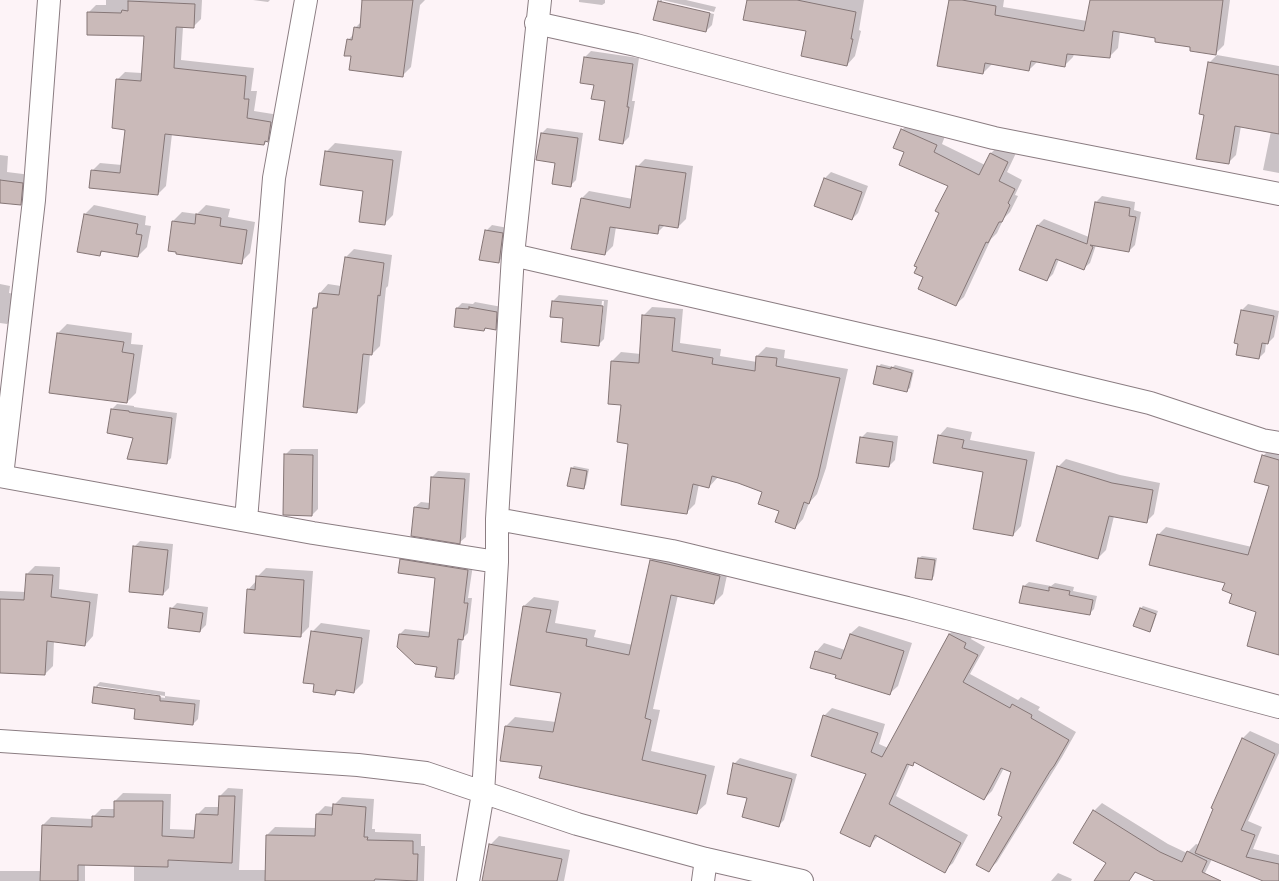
<!DOCTYPE html>
<html>
<head>
<meta charset="utf-8">
<style>
	body { margin:0 }
	canvas { display:block; background:#fdf3f7 }
</style>
</head>
<body>
<canvas width="1279" height="881"></canvas>
<script>
const context = document.querySelector('canvas').getContext('2d');
context.lineJoin = 'round';
function fill(path, color) { context.fillStyle = color; context.fill(path, 'evenodd'); }
const poly = rows => new Path2D(rows.map(r => 'M' + r).join(''));
function stroke(path, color, width, dash) { context.strokeStyle = color; context.lineWidth = width; context.lineCap = dash ? 'butt' : 'round'; context.setLineDash(dash || []); context.stroke(path); }
fill(poly([
	[106,0,202,0,201,19,193,27,183,27,181,60,254,68,251,91,257,91,254,111,279,115,275,133,264,144,172,134,166,186,158,194,92,171,100,163,122,165,126,129,117,80,125,72,142,73,145,35,88,13,96,5,106,5],
	[253,0,270,0,268,2],
	[363,0,425,0,420,5,411,67,402,76,352,55,348,40,354,34,355,28,362,21],
	[579,0,605,0,605,3,602,5,579,2],
	[660,0,686,0,716,7,714,12,662,0,662,3,714,14,712,25,706,31,654,20],
	[748,0,864,0,859,30,861,31,855,56,847,65,807,30],
	[951,0,1004,0,1003,7,1087,21,1091,0,1230,0,1224,45,1215,54,1156,38,1120,31,1118,48,1109,57,1074,54,1073,57,1064,66,1038,61,1029,70,992,64,983,73],
	[591,51,639,58,632,101,635,101,629,137,623,143,607,100,595,84,585,57],
	[1217,55,1279,66,1279,173,1263,170,1271,131,1241,126,1236,155,1228,163,1205,114,1209,63],
	[911,121,945,136,942,144,985,165,991,153,1000,145,1016,153,1007,172,1022,180,1015,195,1018,196,1010,212,1004,218,997,233,991,239,964,297,955,305,924,277,940,213,949,185,905,152,902,130],
	[547,128,583,133,576,180,571,185,542,133],
	[335,143,402,151,393,215,384,224,364,190,326,152],
	[0,155,8,156,7,172,31,175,29,196,20,204,0,202],
	[645,159,693,166,686,219,678,227,665,225,657,233,616,227,613,246,605,254,581,199,589,191,633,199,637,167],
	[831,172,868,186,858,213,852,219,815,205,825,178],
	[1102,196,1135,202,1134,210,1141,212,1135,245,1129,251,1096,245,1090,263,1084,268,1059,259,1053,274,1047,280,1021,270,1038,225,1044,219,1089,237,1096,202],
	[94,205,146,216,145,225,151,226,147,247,138,256,104,250,99,255,85,214],
	[206,205,230,209,228,217,255,222,250,253,241,262,173,221,182,212,197,214],
	[492,225,508,228,504,256,498,262,486,231],
	[354,249,392,255,388,286,386,288,380,346,372,354,370,354,365,403,356,412,314,308,319,304,320,293,328,284,341,286,346,257],
	[0,284,10,286,9,293,15,294,13,318,7,324,0,323],
	[559,295,608,300,604,339,598,345,564,318,553,301],
	[602,301,604,301,600,340,598,340],
	[475,302,502,307,501,324,496,329,487,328,484,330,457,308,462,303,473,304],
	[1248,304,1279,311,1274,337,1268,343,1266,343,1265,352,1259,358,1242,310],
	[652,307,683,309,680,343,721,349,720,356,757,362,757,356,766,347,785,350,784,358,848,369,826,468,817,494,809,503,803,519,795,528,763,491,739,483,718,477,709,487,699,484,695,504,687,512,629,443,622,404,612,361,621,352,641,354,643,316],
	[67,324,132,333,131,344,143,345,136,393,127,402,58,333],
	[881,364,893,367,895,365,914,370,910,388,907,390,878,367],
	[117,404,134,406,134,407,177,413,171,458,166,463,134,437,108,433,112,409],
	[947,427,972,432,970,440,1035,452,1021,526,1013,535,984,472,939,436],
	[867,432,898,436,895,460,889,466,861,438],
	[1271,448,1279,450,1279,654,1257,612,1234,593,1226,582,1158,535,1166,527,1252,547,1270,485,1263,456],
	[291,449,318,449,318,509,312,515,285,455],
	[1066,459,1120,475,1160,483,1154,514,1146,522,1114,516,1106,550,1098,558,1058,467],
	[574,466,589,469,586,485,583,488,571,469],
	[438,471,470,473,466,537,460,542,415,507,421,502,430,503,432,477],
	[140,541,173,544,169,588,163,594,134,547],
	[660,551,729,566,723,594,714,603,678,595,653,709,660,710,651,751,715,766,706,804,696,813,543,765,505,727,515,717,556,722,562,692,511,684,524,606,534,597,559,601,555,623,596,630,594,637,633,645,651,560],
	[406,555,473,565,468,598,472,598,468,633,462,639,459,673,453,678,400,634,405,629,430,632,436,578,401,560],
	[922,556,937,558,934,576,932,579,919,558],
	[35,566,60,567,59,589,98,594,93,636,85,645,54,640,53,666,45,674,0,672,0,591,26,592,27,574],
	[266,568,313,571,309,627,300,636,248,590,257,580,257,577],
	[1029,582,1051,586,1055,583,1074,587,1073,591,1097,596,1094,609,1089,614,1024,586],
	[177,603,208,607,206,625,200,631,171,609],
	[1143,606,1158,611,1152,628,1149,631,1140,609],
	[321,623,370,630,363,683,354,692,339,690,335,694,315,684,312,632],
	[859,626,912,643,898,686,889,694,837,675,816,652,824,643,845,650,850,634],
	[958,626,973,635,971,639,985,647,970,674,1018,700,1021,697,1040,707,1038,710,1076,732,1062,757,997,862,989,870,1003,817,1012,771,1004,768,992,791,984,799,916,762,912,765,910,764,896,796,968,835,953,863,944,871,878,836,870,845,868,773,824,716,832,708,885,724,879,744,888,748,949,634],
	[100,682,165,692,165,696,98,686,98,688,165,698,165,696,200,700,198,719,193,724,136,708,93,702,95,687],
	[1250,731,1279,744,1279,753,1248,821,1262,827,1253,849,1279,855,1279,881,1264,881,1212,859,1201,881,1157,881,1137,871,1130,878,1107,863,1094,811,1102,803,1168,844,1187,853,1196,844,1200,845,1242,739],
	[740,758,797,774,784,820,778,826,749,798,734,764],
	[228,788,243,789,239,870,266,870,267,835,275,827,316,828,317,814,325,806,333,807,334,805,342,797,374,799,372,829,375,829,375,832,421,834,421,846,425,846,424,881,134,881,134,866,85,865,85,881,0,881,0,871,41,871,43,825,51,817,93,819,93,817,101,809,115,809,115,801,123,793,171,794,170,829,196,830,197,815,205,807,219,807,220,796],
	[499,836,570,850,564,881,483,881,490,845],
	[1058,873,1072,879,1071,881,1051,881]
]), '#0003');
const building = poly([
	[362,0,413,0,403,77,349,70,351,56,344,56,347,39,352,40,354,27,360,28,362,0],
	[747,0,797,0,856,12,851,39,853,39,847,66,801,56,806,31,743,20,747,0],
	[949,0,962,0,996,6,995,15,1084,31,1090,0,1223,0,1216,55,1190,51,1190,47,1155,42,1155,38,1113,31,1110,58,1067,54,1065,67,1031,61,1029,71,985,63,983,74,937,66,949,0],
	[128,1,195,4,194,28,176,27,174,68,246,76,244,99,249,99,247,118,271,122,268,142,265,141,264,145,165,134,158,195,89,188,91,170,120,173,125,130,112,128,116,79,141,81,144,36,87,35,87,12,121,13,122,10,128,11,128,1],
	[658,1,710,13,706,32,653,20,658,1],
	[584,57,633,64,627,107,629,107,623,144,599,140,605,101,591,99,594,85,580,83,584,57],
	[1208,62,1279,75,1279,134,1235,126,1229,164,1196,159,1204,115,1199,114,1208,62],
	[901,129,937,145,934,152,979,175,990,153,1008,162,999,181,1015,189,1008,203,1010,205,1002,222,999,222,988,243,986,242,956,306,918,289,923,277,914,273,917,267,914,266,939,213,935,211,948,186,899,165,904,152,893,148,901,129],
	[541,133,578,138,571,187,552,184,555,163,536,160,541,133],
	[325,151,393,160,385,225,359,222,363,191,320,185,325,151],
	[636,166,686,173,678,228,659,225,658,234,610,227,605,255,571,249,581,198,630,208,636,166],
	[824,178,862,192,852,220,814,206,824,178],
	[0,180,23,183,21,205,0,203,0,180],
	[1095,202,1130,208,1129,216,1136,217,1129,252,1090,245,1093,247,1084,270,1056,259,1047,281,1019,270,1037,225,1087,244,1095,202],
	[84,214,138,224,136,234,142,235,138,257,101,251,100,256,77,252,84,214],
	[196,214,221,218,220,226,247,230,242,264,176,254,176,252,168,251,172,221,195,224,196,214],
	[485,230,503,233,499,263,479,260,485,230],
	[345,257,384,263,380,296,378,295,372,355,363,354,357,413,303,407,313,308,317,308,319,293,339,295,345,257],
	[552,301,603,306,599,346,561,342,563,318,550,317,552,301],
	[469,307,497,312,496,330,485,328,484,331,454,327,456,308,469,309,469,307],
	[1241,310,1274,316,1268,344,1262,343,1259,359,1236,355,1238,344,1234,343,1241,310],
	[642,315,675,318,672,351,713,358,712,364,755,371,756,356,777,358,776,366,840,378,818,477,809,504,804,502,795,529,775,522,779,511,758,504,762,492,738,483,712,476,709,488,693,484,687,514,621,505,628,444,617,442,621,405,608,404,611,361,639,363,642,315],
	[57,333,124,342,122,352,134,354,127,403,49,393,57,333],
	[877,366,891,369,891,367,912,373,907,392,873,384,877,366],
	[111,409,129,411,129,412,172,418,167,464,127,459,133,438,107,433,111,409],
	[938,435,964,440,962,448,1027,460,1013,536,973,529,983,472,933,463,938,435],
	[860,437,893,442,889,467,856,463,860,437],
	[284,454,313,455,312,516,283,515,284,454],
	[1262,455,1279,460,1279,655,1247,646,1256,612,1229,603,1232,594,1222,590,1225,583,1149,565,1157,534,1248,555,1269,486,1254,482,1262,455],
	[1057,466,1112,483,1153,490,1147,523,1109,516,1098,559,1036,541,1057,466],
	[571,468,587,471,584,489,567,486,571,468],
	[431,477,465,479,460,544,411,536,414,507,429,509,431,477],
	[133,546,168,550,163,595,129,592,133,546],
	[918,558,935,560,932,580,915,578,918,558],
	[400,559,468,570,464,603,468,603,463,640,458,639,454,679,435,677,437,667,415,664,397,647,399,634,429,637,435,578,398,573,400,559],
	[650,560,720,576,714,604,671,595,645,718,651,720,642,760,706,775,697,814,539,778,542,766,500,761,505,726,553,732,561,693,510,685,523,606,551,610,546,632,587,639,586,646,629,655,650,560],
	[26,574,53,575,51,597,90,602,85,646,47,641,45,675,0,673,0,599,24,600,26,574],
	[256,576,304,580,301,637,244,633,247,589,255,590,256,576],
	[1023,586,1049,591,1049,587,1070,591,1069,595,1093,600,1090,615,1019,603,1023,586],
	[170,608,203,613,200,632,168,628,170,608],
	[1140,608,1156,614,1150,632,1133,626,1140,608],
	[311,631,362,638,354,693,336,690,335,695,313,692,314,684,303,683,311,631],
	[850,634,904,651,890,695,835,678,836,675,810,668,815,651,841,659,850,634],
	[949,634,966,643,964,648,978,655,963,682,1010,708,1012,704,1032,715,1031,718,1069,740,1054,766,1050,771,989,872,976,865,1002,817,998,815,1011,772,1001,768,984,800,914,762,913,766,907,764,889,804,961,843,945,873,875,835,870,847,840,833,866,774,811,756,823,715,878,733,871,752,882,757,949,634],
	[94,687,160,696,160,701,163,701,195,704,193,725,134,719,135,709,92,703,94,687],
	[1242,738,1275,754,1241,830,1255,835,1246,857,1279,864,1279,881,1263,881,1195,853,1213,809,1211,808,1242,738],
	[733,763,792,779,779,827,742,817,747,798,727,794,733,763],
	[219,796,235,796,232,863,168,860,168,867,78,865,78,881,40,881,42,825,92,827,92,816,114,817,114,801,163,801,162,836,194,838,196,814,218,815,219,796],
	[333,804,366,807,364,837,368,837,367,840,413,841,413,854,418,854,417,881,375,879,374,881,265,881,266,835,315,836,316,814,332,815,333,804],
	[1093,810,1160,852,1182,862,1187,851,1207,861,1202,872,1221,881,1155,881,1135,872,1129,881,1094,881,1106,863,1073,843,1093,810],
	[489,844,562,859,557,881,482,881,489,844]
]);
fill(building, '#cabab9');
stroke(building, '#857676', 1);
const street = poly([
	[536,23,636,45,778,83,994,138,1279,194],
	[513,255,933,351,1150,403,1262,440,1279,443],
	[0,476,313,533,497,562],
	[2,476,34,200,49,0],
	[497,519,672,551,907,608,1279,707],
	[246,520,274,178,306,0],
	[0,741,358,765,426,773,577,824,706,859,802,881],
	[468,881,483,793,497,562,497,519,513,255,540,0],
	[703,881,706,859]
]);
stroke(street, '#8b7d82', 24);
stroke(street, '#fff', 22);
</script>
</body>
</html>
